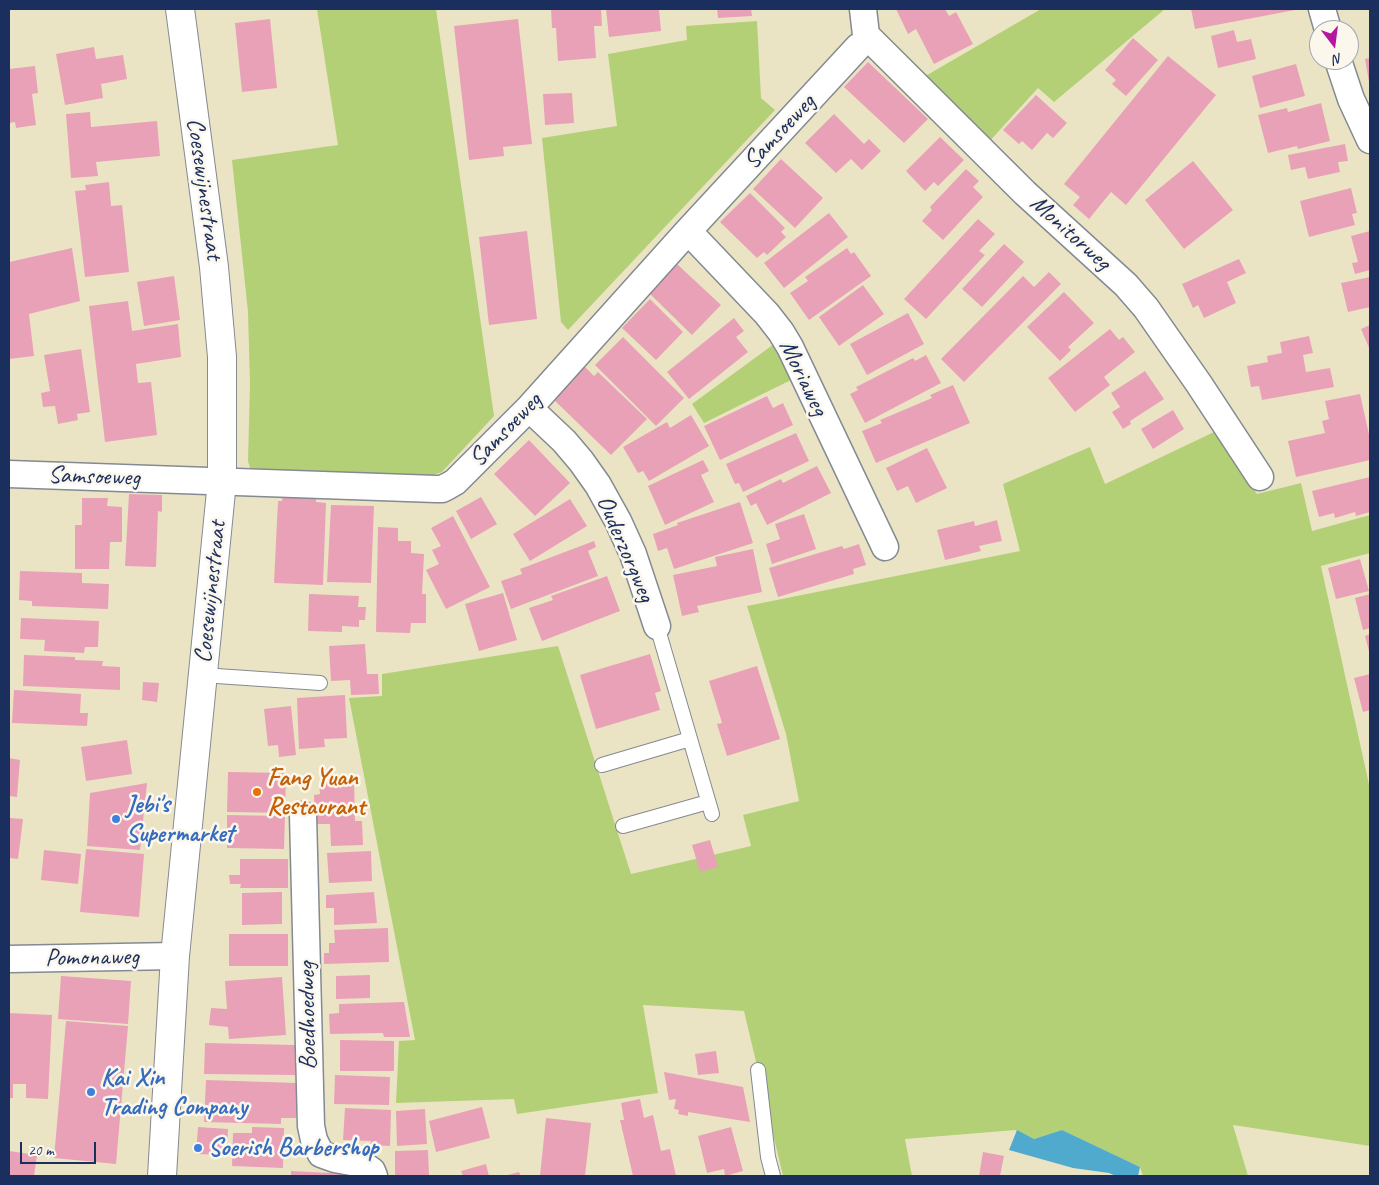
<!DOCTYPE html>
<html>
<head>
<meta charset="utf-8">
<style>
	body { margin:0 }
	#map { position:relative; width:1379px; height:1185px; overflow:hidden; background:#ebe4c4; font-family:Caveat,sans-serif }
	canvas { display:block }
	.frame { position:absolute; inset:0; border:10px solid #1b2f5e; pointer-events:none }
	.north { position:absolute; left:1309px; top:20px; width:50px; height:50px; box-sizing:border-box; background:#fbf7ec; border:1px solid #a1a7b3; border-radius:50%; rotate:165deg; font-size:14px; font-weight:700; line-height:20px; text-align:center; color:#1b2f5e }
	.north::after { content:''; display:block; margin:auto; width:18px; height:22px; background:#b5179e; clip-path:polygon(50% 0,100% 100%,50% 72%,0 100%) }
	.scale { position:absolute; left:20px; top:1142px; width:76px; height:22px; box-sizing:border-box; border:2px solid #1b2f5e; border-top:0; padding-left:6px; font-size:15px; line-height:18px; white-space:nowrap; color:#1b2f5e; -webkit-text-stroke:4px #fbf7ec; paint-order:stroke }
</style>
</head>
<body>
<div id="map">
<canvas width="1379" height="1185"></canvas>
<div class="frame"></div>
<div class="north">N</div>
<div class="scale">20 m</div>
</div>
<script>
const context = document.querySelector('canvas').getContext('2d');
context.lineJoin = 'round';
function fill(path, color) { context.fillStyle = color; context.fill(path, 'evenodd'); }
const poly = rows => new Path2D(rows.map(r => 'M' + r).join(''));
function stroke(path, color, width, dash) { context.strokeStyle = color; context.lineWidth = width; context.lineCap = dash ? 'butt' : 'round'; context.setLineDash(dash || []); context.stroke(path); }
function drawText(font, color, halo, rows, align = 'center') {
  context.font = font + ' Caveat,sans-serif'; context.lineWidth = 5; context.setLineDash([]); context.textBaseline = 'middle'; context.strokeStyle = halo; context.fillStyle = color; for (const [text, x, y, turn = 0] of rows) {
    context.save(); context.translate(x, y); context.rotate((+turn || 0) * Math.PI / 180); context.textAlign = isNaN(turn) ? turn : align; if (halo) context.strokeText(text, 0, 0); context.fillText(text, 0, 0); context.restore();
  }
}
fill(poly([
	[317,9,436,9,494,416,442,472,430,476,253,470,250,468,248,461,250,384,248,312,232,160,338,145],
	[1041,9,1165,9,1054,102,1038,88,987,144,922,78],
	[757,21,761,98,775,110,568,330,561,322,542,138,617,126,608,54,687,40,686,26],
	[774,344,795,378,704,423,692,404],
	[1214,432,1257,494,1301,483,1312,531,1370,515,1370,553,1321,566,1370,789,1370,1146,1233,1125,1248,1176,1143,1176,1140,1167,1062,1130,1034,1139,1016,1130,905,1139,912,1176,783,1176,744,1011,643,1005,658,1093,517,1114,514,1099,396,1103,399,1041,415,1040,349,698,382,696,382,674,558,646,631,874,751,846,743,815,799,801,786,734,747,606,1020,551,1003,484,1090,447,1105,484]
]), '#b3d077');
fill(poly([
	[1017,1130,1034,1139,1062,1130,1140,1167,1138,1176,1116,1176,1109,1173,1073,1168,1009,1150]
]), '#4faacd');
fill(poly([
	[551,9,601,9,602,26,594,26,596,58,558,61,556,28,552,28],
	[606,9,659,9,661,31,609,37],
	[717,9,751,9,752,16,718,18],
	[896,9,945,9,949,16,956,12,973,44,934,64,916,29,908,34],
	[1191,9,1295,9,1295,10,1195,29],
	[270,19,277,88,242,92,235,23],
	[518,19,532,144,503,147,504,156,469,160,454,26],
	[1234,30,1237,42,1251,39,1256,59,1218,68,1211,36],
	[1133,38,1158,60,1126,96,1112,84,1116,80,1105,70],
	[94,47,96,59,123,55,127,79,101,84,103,98,65,105,56,54],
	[1168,56,1216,95,1126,205,1111,192,1089,219,1073,205,1080,197,1064,184],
	[1370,58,1370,82,1369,82,1365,59],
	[868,62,928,119,904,143,844,87],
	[1296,64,1305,96,1260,108,1252,76],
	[35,66,38,93,32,94,36,125,16,128,15,122,9,123,9,69],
	[572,93,574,123,545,125,543,94],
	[1036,95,1067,123,1053,138,1047,133,1032,150,1022,141,1019,144,1003,130],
	[1321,103,1330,141,1298,149,1297,146,1268,153,1258,115,1287,108,1288,112],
	[90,112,91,127,157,121,160,156,96,162,98,176,71,178,66,114],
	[834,114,864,144,869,139,881,151,862,170,851,159,836,173,805,143],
	[940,137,964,160,938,186,934,182,925,191,906,171],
	[1345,144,1348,161,1338,162,1340,172,1308,179,1305,167,1291,170,1288,155],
	[781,159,823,198,795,228,753,189],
	[1193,161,1233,210,1184,249,1145,200],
	[966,169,979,181,973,187,983,197,943,240,922,221,932,210,930,207],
	[109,182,111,206,122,205,129,272,85,277,75,191,86,190,85,185],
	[1351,188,1357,213,1352,214,1355,225,1309,237,1300,201],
	[750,193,785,228,781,232,786,237,767,255,764,252,757,258,720,222],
	[829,213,848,237,784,288,764,263],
	[978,219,995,234,979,251,985,255,926,319,904,299],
	[527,231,537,319,489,325,479,237],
	[1370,231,1370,270,1355,274,1352,263,1358,262,1351,236],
	[1004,244,1024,262,982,307,962,289],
	[72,248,80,301,29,314,34,356,9,359,9,262],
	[847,248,851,254,854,252,871,276,809,320,790,293,808,281,805,277],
	[1239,259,1246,273,1227,282,1236,303,1204,318,1198,305,1193,308,1182,284],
	[677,264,721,305,692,335,649,293],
	[1049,272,1061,284,964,382,941,359,1023,276,1034,287],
	[174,276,180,320,144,326,137,282],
	[1370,277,1370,307,1348,312,1341,283],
	[863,285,884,314,839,346,819,317],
	[1064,292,1094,323,1068,347,1071,350,1060,361,1027,327],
	[650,299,683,332,656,360,622,328],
	[128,301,132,331,178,324,181,357,136,364,138,383,151,382,157,435,105,442,89,306],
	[908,313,924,344,867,375,850,344],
	[734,318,744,331,736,337,748,352,689,399,667,372],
	[1370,325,1370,350,1361,329],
	[1110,329,1119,340,1123,337,1135,352,1104,377,1110,385,1075,412,1048,378],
	[1309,336,1313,353,1303,355,1306,372,1330,368,1334,387,1262,400,1259,386,1251,387,1247,366,1268,362,1267,356,1282,353,1280,342],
	[623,337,684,398,656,426,595,365],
	[81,349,90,412,77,414,78,420,58,424,55,406,43,407,41,393,50,391,44,355],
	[926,355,941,383,865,423,850,394,858,390,856,387,913,358,915,361],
	[584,366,594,376,598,372,647,419,611,455,552,398],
	[1145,371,1164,399,1130,421,1131,424,1123,429,1112,412,1120,407,1111,393],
	[953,385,970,423,876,463,862,431,882,423,880,420,932,398,930,395],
	[1360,394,1370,439,1370,460,1296,477,1288,441,1325,433,1322,421,1329,419,1325,401],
	[767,396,773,408,783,403,793,425,720,460,704,426],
	[1173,410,1184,429,1153,449,1141,429],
	[691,415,709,446,649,481,643,471,638,473,623,447,667,422,670,428],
	[796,433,809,461,743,492,739,483,735,484,726,464],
	[529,440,570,483,535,516,494,474],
	[927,448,947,488,916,503,908,486,897,491,886,468],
	[703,460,709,471,701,475,714,502,665,525,648,486],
	[817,466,831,493,767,525,756,503,751,506,746,496,781,479,783,483],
	[1370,477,1370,512,1356,516,1355,512,1335,518,1334,513,1319,517,1312,491],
	[283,493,316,494,316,502,326,503,323,585,274,583,278,501,282,501],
	[129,494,162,495,162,512,158,511,156,567,125,566],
	[481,497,497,524,471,539,456,511],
	[82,498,108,498,107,506,122,507,122,542,110,542,109,569,75,569,75,525,82,525],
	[570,499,587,526,530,561,513,534],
	[740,502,753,543,674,569,667,548,658,551,653,534,678,525,677,523],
	[331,505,374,506,371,583,327,582],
	[804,514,816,549,772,564,766,544,780,539,775,524],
	[453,516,490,587,446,609,426,570,439,564,432,550,441,546,431,528],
	[997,520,1002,541,979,546,981,551,945,560,937,530,974,521,975,526],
	[378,527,398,528,398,541,411,541,411,553,424,554,422,594,426,594,426,623,411,623,410,633,376,632],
	[594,541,596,547,588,551,598,576,511,609,501,581,522,574,520,569],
	[859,544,866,565,853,569,854,574,778,597,769,568,842,546,844,549],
	[753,549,762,592,697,606,699,612,682,616,673,575,717,566,715,557],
	[1360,559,1369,591,1336,599,1328,568],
	[20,571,82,573,82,583,109,584,108,609,32,606,32,601,19,600],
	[607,576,620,611,542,641,529,608,553,600,551,596],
	[503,593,517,640,479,651,465,604],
	[309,594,359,596,358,607,366,607,365,620,359,620,359,627,342,626,342,632,308,631],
	[1370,594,1370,628,1363,630,1355,598],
	[21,618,99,621,98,647,85,647,84,653,44,651,45,640,20,639],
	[1370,634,1370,655,1365,636],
	[365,644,367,674,378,674,379,694,351,695,350,680,331,681,329,646],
	[650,654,661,691,655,693,660,710,596,729,580,675],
	[24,655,75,657,75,660,103,661,102,666,120,667,120,690,23,686],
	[757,666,780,739,727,756,717,724,722,723,709,681],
	[1370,674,1370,710,1363,712,1354,678],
	[143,682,159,683,157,702,142,700],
	[14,690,81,694,80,713,88,713,87,726,12,723],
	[345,695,347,738,324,739,325,747,299,749,297,698],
	[291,706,296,755,279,757,278,745,268,746,264,709],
	[127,740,132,774,86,781,81,747],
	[9,758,20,760,17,797,9,796],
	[228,772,286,773,285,813,227,812],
	[354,780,355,821,362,821,363,845,331,846,330,824,315,824,314,795,320,794,319,782],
	[147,783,140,850,87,846,90,793],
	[227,815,285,816,284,849,227,848],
	[9,818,23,819,18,859,9,858],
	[710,840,718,867,700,872,692,845],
	[86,849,144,854,139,917,80,912],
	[44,850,81,854,78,884,41,880],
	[371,851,372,881,329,883,327,853],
	[240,859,288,859,288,888,240,888,241,884,230,884,229,875,240,875],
	[282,892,282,924,242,925,242,893],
	[374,892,377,923,334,925,334,908,326,908,326,895],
	[388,928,389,962,324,964,324,953,329,953,329,943,335,943,334,930],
	[229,934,288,934,288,966,229,966],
	[370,975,370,998,336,999,336,976],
	[61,976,131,981,128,1024,58,1019],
	[282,977,286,1035,229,1039,228,1027,209,1025,211,1008,227,1009,225,981],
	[404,1002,410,1037,384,1037,383,1033,330,1034,329,1014,339,1013,339,1004],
	[9,1013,52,1015,48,1099,26,1098,26,1084,13,1084,13,1098,9,1098],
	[66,1021,128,1026,116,1164,54,1158],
	[340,1040,394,1041,394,1071,340,1071],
	[205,1043,296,1045,295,1075,204,1074],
	[716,1051,719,1073,698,1075,695,1054],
	[664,1072,743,1087,750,1122,688,1112,688,1116,678,1114,679,1110,674,1109,676,1099,669,1100],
	[335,1075,390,1077,389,1105,334,1104],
	[206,1080,297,1083,296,1118,281,1118,281,1124,204,1122],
	[640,1099,644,1118,653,1115,661,1151,670,1149,676,1176,640,1176,639,1175,633,1176,620,1120,624,1120,621,1103],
	[482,1107,490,1138,436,1152,429,1121],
	[345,1108,391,1110,390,1146,370,1145,371,1141,343,1140],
	[425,1109,427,1144,397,1146,396,1111],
	[546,1118,591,1123,585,1176,540,1176],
	[198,1127,228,1129,227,1155,196,1154],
	[252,1127,284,1128,283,1168,232,1166,233,1133,252,1133],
	[731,1127,743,1171,725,1176,724,1169,707,1173,698,1136],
	[428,1150,429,1176,395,1176,395,1151],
	[9,1151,37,1155,34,1176,9,1176],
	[983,1152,1004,1156,1000,1176,979,1176],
	[486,1164,489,1176,463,1176,461,1171],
	[291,1171,350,1174,350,1176,291,1176],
	[519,1172,521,1176,504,1176]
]), '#e9a1b7');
const service = poly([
	[657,626,712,814],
	[202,675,320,683],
	[602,765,690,739],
	[623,826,708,802],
	[758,1070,768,1157,773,1176]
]);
const minor = poly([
	[863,9,866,35,1025,193,1126,285,1146,308,1199,384,1260,477],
	[1322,9,1328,30],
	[1338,60,1351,99,1370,140],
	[688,231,767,314,781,332,790,347,885,547],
	[529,408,564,441,581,461,598,485,618,521,633,554,657,626],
	[9,474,436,489,442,489,448,486,455,482,529,408,688,231,858,47],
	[303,815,311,1126,314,1140,321,1154,335,1159,362,1164,372,1171,374,1176],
	[9,959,175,956]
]);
const tertiary = poly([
	[162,1176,175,956,222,481,222,357,214,267,180,9]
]);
stroke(service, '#838a91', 16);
stroke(minor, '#838a91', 29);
stroke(tertiary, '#838a91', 30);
stroke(service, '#fff', 14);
stroke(minor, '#fff', 26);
stroke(tertiary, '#fff', 28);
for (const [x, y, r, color] of [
	[257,792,5,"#e8710a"],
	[116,819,5,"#3f7fe0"],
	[91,1092,5,"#3f7fe0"],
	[198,1148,5,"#3f7fe0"]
]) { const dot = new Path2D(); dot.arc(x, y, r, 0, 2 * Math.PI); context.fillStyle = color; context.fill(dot); stroke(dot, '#fbf7ec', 2); }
drawText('25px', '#1b2f5e', '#fbf7ec', [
	["Samsoeweg",780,132,-47],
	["Coesewijnestraat",204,189,82],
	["Monitorweg",1070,233,42],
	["Moriaweg",803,378,64],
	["Samsoeweg",506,430,-46],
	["Samsoeweg",94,477,2],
	["Ouderzorgweg",625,549,67],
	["Coesewijnestraat",211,592,-84],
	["Pomonaweg",92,958,-1],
	["Boedhoedweg",308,1016,-91]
]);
drawText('bold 25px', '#c56008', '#fbf7ec', [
	["Fang Yuan",267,778],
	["Restaurant",267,807]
], 'left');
drawText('bold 25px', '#366cbe', '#fbf7ec', [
	["Jebi's",126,805],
	["Supermarket",126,834],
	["Kai Xin",101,1078],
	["Trading Company",101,1107],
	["Soerish Barbershop",208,1148]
], 'left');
</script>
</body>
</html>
